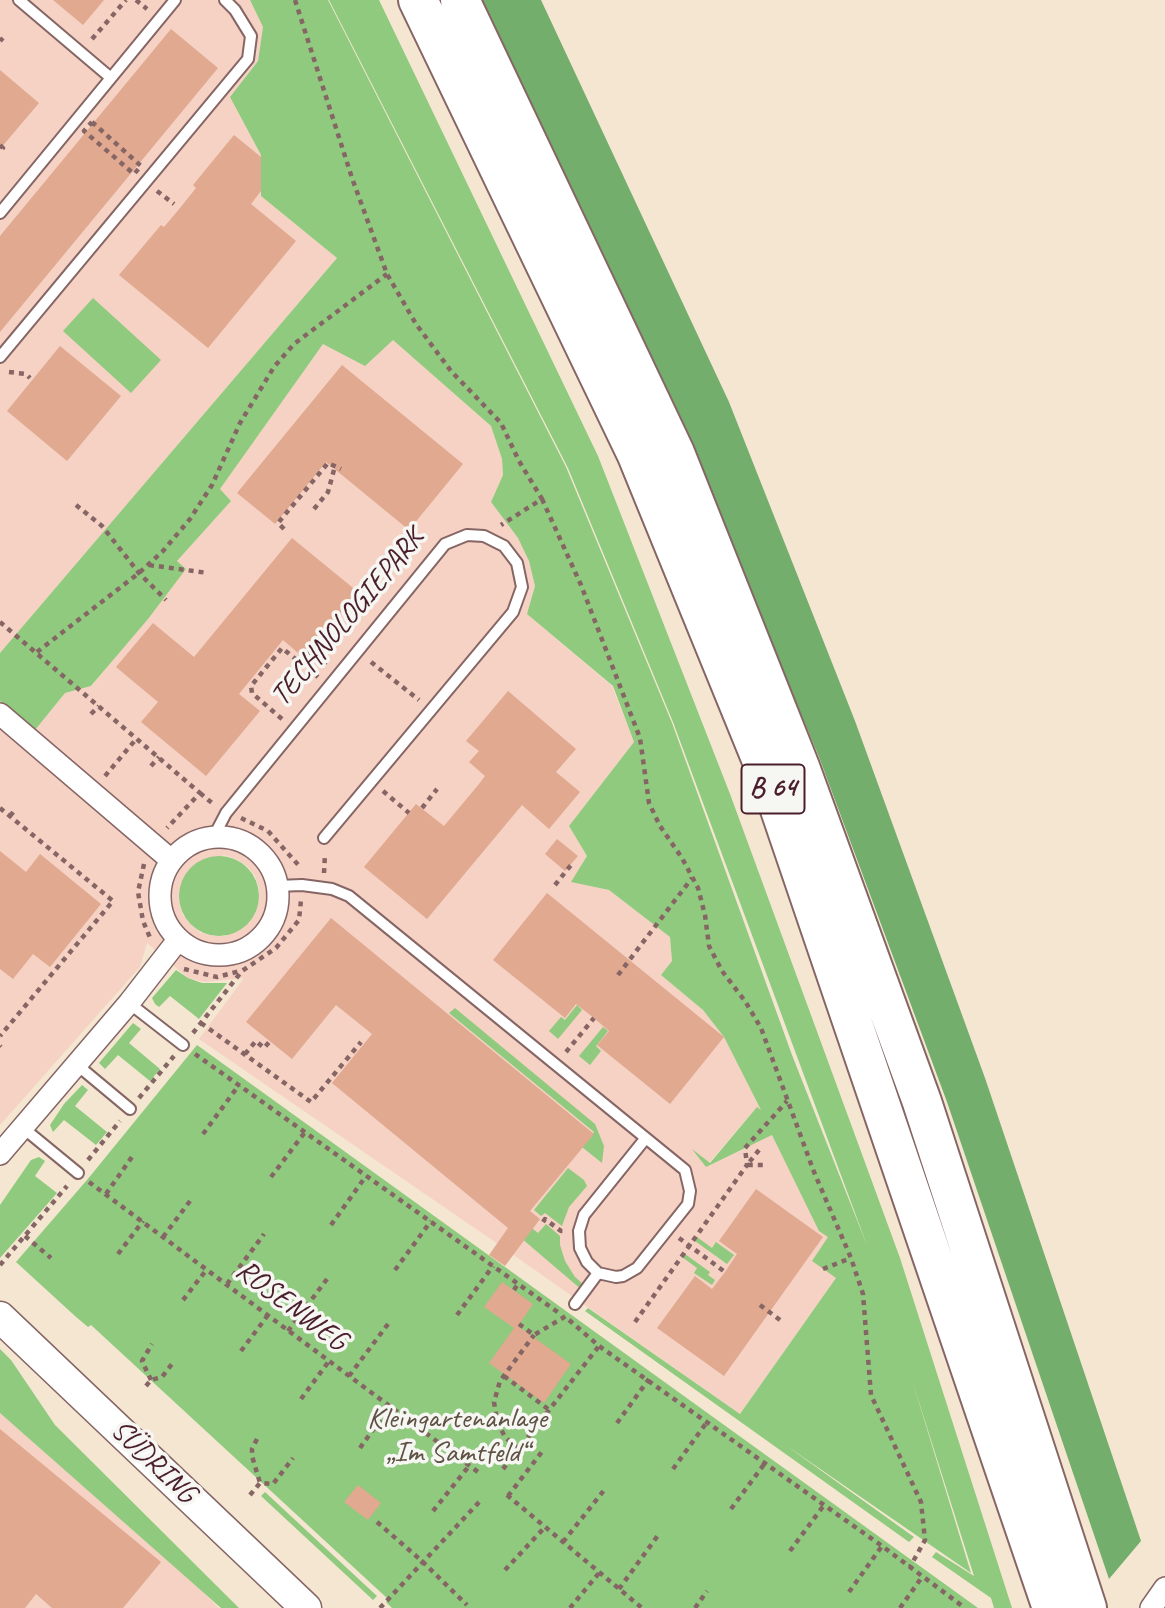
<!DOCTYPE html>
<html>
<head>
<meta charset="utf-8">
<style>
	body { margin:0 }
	canvas { display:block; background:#f4e6d1 }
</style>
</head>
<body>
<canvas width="1165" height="1608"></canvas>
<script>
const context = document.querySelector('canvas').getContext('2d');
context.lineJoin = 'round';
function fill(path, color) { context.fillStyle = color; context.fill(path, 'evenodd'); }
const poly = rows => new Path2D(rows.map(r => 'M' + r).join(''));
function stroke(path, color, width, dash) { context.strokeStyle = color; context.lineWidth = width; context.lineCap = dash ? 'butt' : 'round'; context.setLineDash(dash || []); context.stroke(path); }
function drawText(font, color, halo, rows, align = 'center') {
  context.font = font + ' Caveat,sans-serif'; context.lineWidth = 7; context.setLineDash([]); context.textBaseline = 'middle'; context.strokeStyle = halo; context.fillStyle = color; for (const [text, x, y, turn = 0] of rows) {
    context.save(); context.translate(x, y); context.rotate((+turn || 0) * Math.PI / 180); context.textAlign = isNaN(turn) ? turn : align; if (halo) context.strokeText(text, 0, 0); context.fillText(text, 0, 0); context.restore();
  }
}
fill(poly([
	[0,0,250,0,263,27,258,61,230,97,261,155,261,196,337,258,0,653],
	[393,340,491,426,502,459,503,475,491,502,518,538,529,561,535,586,527,614,612,686,634,742,569,826,587,856,572,882,609,890,670,937,672,961,661,975,703,1010,724,1037,762,1112,756,1108,709,1163,697,1154,706,1167,772,1135,828,1237,836,1278,740,1414,495,1242,199,1039,244,978,204,982,188,978,147,943,140,967,0,1125,0,701,35,730,65,693,92,686,186,569,177,561,231,501,220,489,323,344],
	[224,855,236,859,247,866,255,876,259,888,259,901,226,936,214,936,201,933,191,925,183,915,179,903],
	[0,1413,199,1588,219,1608,0,1608]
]), '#f6d2c4');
fill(poly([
	[250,0,328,0,566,467,672,723,792,1055,868,1248,673,722,568,468,329,0,379,0,598,456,730,794,900,1258,1012,1608,994,1608,991,1598,932,1557,936,1552,974,1576,912,1380,971,1573,784,1444,914,1537,909,1542,585,1311,588,1308,740,1414,836,1278,812,1261,828,1237,819,1231,772,1135,706,1167,692,1149,710,1163,757,1107,761,1110,724,1037,703,1010,661,975,672,961,670,937,609,890,571,882,587,856,569,826,634,742,613,686,527,614,535,586,529,561,518,538,491,502,503,475,502,459,491,426,393,340,365,366,323,344,220,489,231,501,177,561,186,569,148,619,91,686,65,693,35,730,0,701,0,653,337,258,261,196,261,155,230,97,258,61,263,27],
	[93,298,161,360,131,393,63,331],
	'179 896a40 40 0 1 1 80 0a40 40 0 1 1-80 0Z',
	[176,970,188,978,202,983,227,983,199,1019,170,996,159,1007,155,1004,152,998],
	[577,1005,582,1010,558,1039,549,1031,561,1017,565,1020],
	[455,1008,595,1124,604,1146,602,1163,582,1147,594,1132,449,1013],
	[133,1023,141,1029,129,1043,160,1069,150,1081,118,1055,105,1069,99,1063],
	[603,1027,608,1031,596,1046,601,1051,590,1065,579,1056],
	[197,1045,978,1608,392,1608,386,1602,388,1599,91,1325,88,1327,75,1316,16,1262,87,1180],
	[82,1085,88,1090,75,1106,107,1132,96,1145,64,1120,53,1132,50,1125,64,1104],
	[39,1157,45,1161,35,1176,57,1193,0,1258,0,1205,31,1160],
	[568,1168,584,1180,587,1186,569,1207,562,1226,545,1213,541,1216,534,1210],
	[523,1221,538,1233,546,1224,560,1236,560,1245,565,1261,575,1277,584,1285,582,1290,514,1232],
	[697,1237,712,1248,716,1242,734,1255,727,1264,695,1241],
	[685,1254,710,1272,708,1275,715,1280,712,1285,694,1273,697,1268,682,1257],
	[0,1349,11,1360,55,1425,239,1608,221,1608,0,1413],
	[265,1492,377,1596,373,1600,261,1496]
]), '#8fca7e');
fill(poly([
	[479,0,541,0,729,402,855,721,985,1078,1141,1541,1109,1579,947,1102,819,757,689,445]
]), '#73ae6d');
fill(poly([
	[53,0,104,0,83,25],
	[171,29,218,68,0,332,0,236],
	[0,70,39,103,0,149],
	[234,135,261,157,261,191,251,204,296,241,208,348,119,275,161,225,164,227,180,208,196,188,193,185],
	[60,346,121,396,67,461,7,411],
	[342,365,463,464,409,530,326,462,275,524,237,493],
	[292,538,358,592,304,658,283,640,239,694,260,711,206,776,141,722,158,702,116,667,153,623,194,657],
	[508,691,576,749,556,772,580,792,549,829,522,805,427,919,364,867,416,804,444,826,479,784,485,776,469,762,479,751,466,741],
	[557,839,578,856,565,871,545,854],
	[0,851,26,872,40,854,101,904,50,967,33,954,13,979,0,969],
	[547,893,724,1037,670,1104,597,1045,609,1031,594,1018,576,1004,565,1018,493,960],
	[331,918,594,1134,530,1211,540,1219,505,1266,489,1255,508,1228,332,1083,372,1034,336,1005,292,1059,246,1022],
	[756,1189,823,1237,724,1376,657,1328,695,1276,712,1289,725,1272,737,1254,719,1241],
	[502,1282,533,1304,518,1326,571,1364,544,1403,489,1363,514,1328,484,1307],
	[0,1429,161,1562,123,1608,52,1608,36,1594,25,1608,0,1608],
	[358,1485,381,1503,368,1520,344,1502]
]), '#e0a990');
const lane = poly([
	[19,0,111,78],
	[0,213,175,0],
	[0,357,248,59,251,36,235,10,225,0],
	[214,836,226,813,445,544,467,535,484,536,504,546,517,563,522,587,513,612,324,838],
	[277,886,302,885,332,889,349,896,685,1170,690,1191,688,1204,637,1268,623,1276,616,1277,598,1273,587,1262,580,1248,579,1231,584,1215,645,1139],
	[129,1003,183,1045],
	[76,1064,130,1109],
	[22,1127,78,1173],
	[575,1304,598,1273]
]);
const street = poly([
	[0,714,171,860],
	'160 896a59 59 0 1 1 118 0a59 59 0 1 1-118 0Z',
	[0,1154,129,1003,178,940],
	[1151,1608,1165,1588]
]);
const secondary = poly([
	[0,1317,306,1608]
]);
const highway = poly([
	[418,0,637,455,771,783,1052,1608],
	[460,0,675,453,800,767,922,1102,1087,1608]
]);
stroke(lane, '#866565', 14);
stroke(street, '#866565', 24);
stroke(secondary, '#866565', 33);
stroke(highway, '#866565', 42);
stroke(poly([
	[136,0,147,9],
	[295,0,352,178,387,274,416,324,451,371,501,423,519,461,542,499,501,525],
	[92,39,126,0],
	[0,41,3,38],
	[92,122,141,166,134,174,84,131,92,122],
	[0,145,3,148,0,151],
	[157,191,174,204],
	[9,372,26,374,30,378],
	[542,499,581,585,640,738,649,803,660,826,682,858,698,888,705,915,709,946,722,971,745,1001,761,1028,814,1172,851,1258,863,1294,871,1395,921,1502,925,1540,910,1567],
	[76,505,102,526,139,573,166,600],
	[314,509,328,492,335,466],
	[284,529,278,523,328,463,341,469],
	[149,565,208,573],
	[0,622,200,793,167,828],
	[37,652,139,573,163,551,190,519,212,485,240,423,274,367,294,344,387,274],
	[371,662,419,700],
	[301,663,310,652,326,665],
	[91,714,99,706],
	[282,719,252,693,251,686,282,648,318,677],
	[151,766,159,757],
	[105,776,137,738],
	[383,791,409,813],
	[200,793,212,803],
	[0,808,113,901,0,1036],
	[422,808,437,789],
	[10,816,15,810],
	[241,818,268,831,301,868],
	[144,864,138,892,143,921,151,940],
	[324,873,325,854],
	[555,885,571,865],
	[184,969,217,977,240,971],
	[618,975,692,878],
	[201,1023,311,1102,361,1042],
	[193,1033,242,971,276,948,299,920,301,900],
	[0,1046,1,1047],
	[566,1052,594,1018],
	[195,1054,559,1313],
	[245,1054,256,1041,264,1048,270,1041],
	[139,1098,174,1056],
	[203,1134,239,1085],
	[759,1150,747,1165,767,1165],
	[88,1160,120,1121],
	[271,1177,305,1132],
	[89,1182,478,1472],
	[106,1194,134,1154],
	[543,1222,545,1219,561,1231,564,1231],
	[331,1225,366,1176],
	[25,1236,51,1258],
	[163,1237,193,1197],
	[679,1238,725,1272],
	[118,1254,143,1221],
	[0,1265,67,1186],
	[823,1269,851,1258],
	[395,1270,431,1221],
	[227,1284,264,1234],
	[514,1290,518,1284],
	[183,1300,207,1269],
	[760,1305,784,1323],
	[457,1315,493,1266],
	[569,1320,599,1346,882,1546,965,1608],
	[635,1322,747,1165,745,1148,787,1101],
	[519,1324,534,1335,566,1316],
	[288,1331,327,1279],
	[241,1351,268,1315],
	[349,1376,388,1324],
	[504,1376,548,1409],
	[151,1380,142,1361,152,1344],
	[146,1386,151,1380,162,1377,172,1364],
	[301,1399,329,1361],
	[617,1423,649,1379],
	[257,1439,252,1449,252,1456,260,1483],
	[360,1448,390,1406],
	[518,1449,505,1437,497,1421,494,1402,500,1381,534,1335],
	[503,1469,599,1346],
	[673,1469,707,1422],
	[250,1495,260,1483,273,1484,293,1458],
	[507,1495,642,1608],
	[508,1496,544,1449],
	[731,1509,765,1463],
	[433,1511,469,1466],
	[377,1522,423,1562,467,1605],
	[563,1542,605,1489],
	[790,1551,824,1505],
	[505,1570,545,1527],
	[619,1589,659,1534],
	[849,1592,882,1546],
	[380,1608,482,1499],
	[570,1608,599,1573],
	[695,1608,707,1591],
	[900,1608,922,1577]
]), '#866565', 4.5, [5, 5]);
stroke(lane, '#fff', 10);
stroke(street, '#fff', 21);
stroke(secondary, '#fff', 30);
stroke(highway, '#fff', 38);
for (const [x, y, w] of [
	[773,789,63]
]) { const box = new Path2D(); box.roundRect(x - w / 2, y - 24.5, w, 49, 5); context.fillStyle = '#f6f6f2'; context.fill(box); stroke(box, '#4a1f2b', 2); }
drawText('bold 28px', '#4a1f2b', null, [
	["B 64",773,789]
]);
drawText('30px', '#4a1f2b', '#f6f6f2', [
	["TECHNOLOGIEPARK",348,618,-50],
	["ROSENWEG",291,1306,37],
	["SÜDRING",153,1462,44]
]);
drawText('30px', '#5f5244', '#f6f6f2', [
	["Kleingartenanlage",457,1419],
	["„Im Samtfeld“",457,1453]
]);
</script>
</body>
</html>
